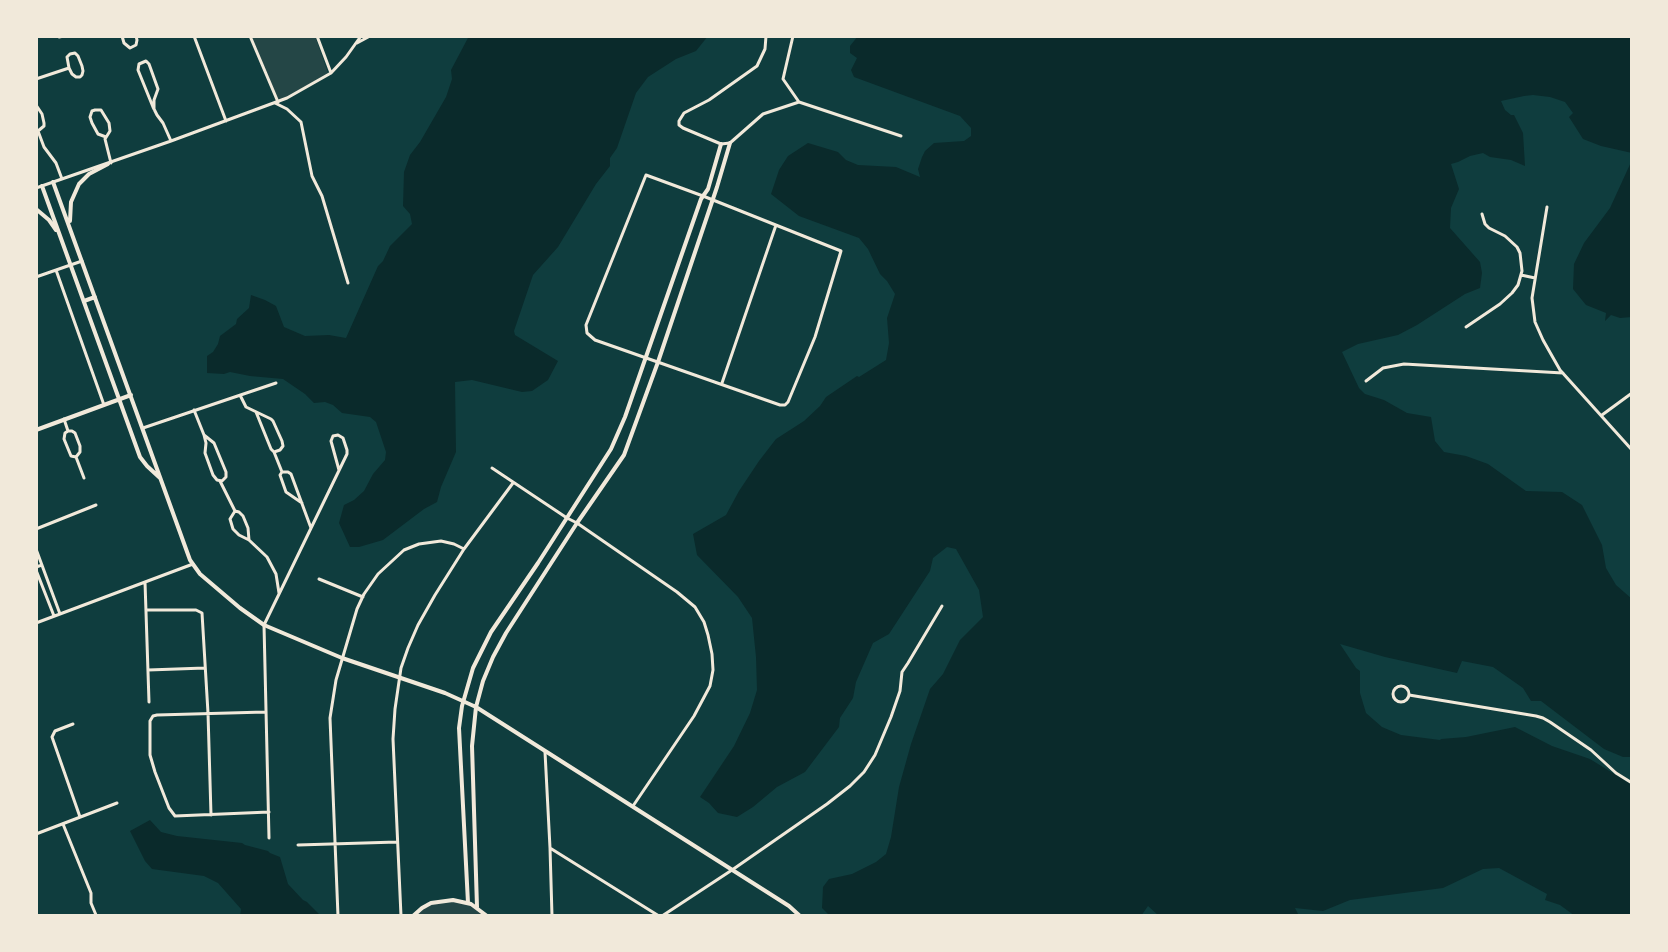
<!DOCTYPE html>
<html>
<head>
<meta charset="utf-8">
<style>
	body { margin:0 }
	#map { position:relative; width:1668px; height:952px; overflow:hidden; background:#0f3d3e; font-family:Raleway,sans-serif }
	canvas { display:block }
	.frame { position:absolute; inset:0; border:38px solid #f1e9da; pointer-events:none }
</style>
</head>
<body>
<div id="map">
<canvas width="1668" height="952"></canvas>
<div class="frame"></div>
</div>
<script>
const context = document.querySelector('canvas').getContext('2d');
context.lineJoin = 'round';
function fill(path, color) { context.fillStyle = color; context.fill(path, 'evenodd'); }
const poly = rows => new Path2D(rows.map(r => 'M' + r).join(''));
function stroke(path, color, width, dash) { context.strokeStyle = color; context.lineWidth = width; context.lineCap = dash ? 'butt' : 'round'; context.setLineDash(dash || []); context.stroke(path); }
fill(poly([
	[249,36,315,36,328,73,278,102],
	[443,900,471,904,487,916,413,916,422,908]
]), '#244646');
fill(poly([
	[469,36,708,36,696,51,676,59,648,77,636,93,617,148,610,158,610,166,596,184,558,247,533,275,514,331,515,335,558,361,548,380,532,391,522,392,472,380,455,382,456,452,441,487,437,502,424,509,383,540,359,547,350,547,339,523,344,505,354,500,364,491,373,474,385,460,386,452,376,422,370,417,342,413,333,405,325,402,314,403,305,394,283,379,250,376,230,372,224,374,207,373,207,356,213,352,218,344,220,336,236,324,237,319,249,308,251,295,265,300,276,306,284,327,305,336,329,335,346,338,378,266,383,261,390,246,412,224,410,214,403,206,404,172,410,155,420,142,446,97,452,79,451,70],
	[858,36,1632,36,1632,153,1601,146,1583,139,1569,117,1573,113,1565,102,1550,97,1533,95,1524,96,1501,101,1505,110,1511,115,1514,115,1523,133,1525,166,1511,160,1490,157,1483,153,1470,156,1458,162,1451,164,1459,189,1451,208,1450,228,1480,262,1482,273,1480,288,1465,294,1417,325,1398,335,1358,344,1342,352,1359,388,1365,394,1384,400,1407,413,1431,417,1435,441,1444,452,1466,456,1488,464,1526,491,1562,492,1582,505,1602,545,1606,568,1616,585,1632,599,1632,757,1623,757,1604,749,1541,701,1531,701,1523,688,1493,667,1462,661,1457,673,1385,657,1340,644,1356,668,1360,671,1360,693,1366,713,1382,727,1401,735,1440,740,1441,739,1466,737,1515,727,1552,746,1590,759,1632,785,1632,916,1575,916,1560,905,1545,900,1547,894,1499,868,1483,869,1443,888,1350,900,1323,911,1295,908,1299,916,1159,916,1148,906,1141,916,830,916,822,908,823,887,829,879,852,874,876,862,886,854,891,837,899,787,911,744,930,689,943,674,960,640,983,617,979,590,956,549,947,547,933,558,930,571,889,634,873,643,856,682,853,698,840,718,839,727,805,772,777,787,753,807,737,817,718,813,709,803,700,797,734,746,750,713,757,690,756,657,752,618,738,597,697,555,693,534,726,515,739,491,759,461,776,439,804,421,820,406,826,397,857,376,859,377,886,360,889,343,887,318,895,294,887,281,880,274,868,249,859,238,799,216,771,194,779,170,788,156,808,143,838,152,846,160,858,165,896,167,920,177,918,169,922,157,925,151,934,143,964,141,971,136,971,128,960,116,854,77,851,70,857,58,850,53,850,46],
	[1632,160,1632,317,1620,318,1611,315,1605,321,1606,313,1586,305,1573,289,1574,264,1584,243,1610,208],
	[150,820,161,832,177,836,242,843,245,845,268,851,270,853,280,857,288,884,303,900,307,902,319,914,319,916,240,916,241,909,218,883,204,876,152,869,145,861,130,831]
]), '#0a2a2b');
stroke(poly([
	[57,36,59,37,64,36],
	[122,36,124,43,130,48,136,45,137,40,136,36],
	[194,36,226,121],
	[250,36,278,102],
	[317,36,331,73],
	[766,36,765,49,757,66,709,100,684,113,679,121,679,125,683,128,721,144,730,143,763,114,799,102],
	[793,36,783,79,799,102],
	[357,43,370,36],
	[36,79,69,68,67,57,70,54,75,53,78,56,82,66,83,71,82,75,80,77,76,77,72,74,69,68],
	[799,102,901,136],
	[275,103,287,109,301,122,312,176,322,196,348,283],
	[36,105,42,114,44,123,44,126,38,131,44,147,56,163,62,179],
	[154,109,154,100,158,89,149,64,146,61,139,64,138,70,153,107,157,115,163,123,171,141],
	[106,137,98,134,92,123,90,117,92,111,95,110,101,110,109,123,110,131,105,139,111,163],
	[646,175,703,196,841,251,815,337,788,402,785,405,780,405,595,340,587,333,586,325,646,175],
	[36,188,171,141,287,98,331,73,346,57,361,36],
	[1547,207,1532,298,1535,322,1543,340,1560,370,1632,450],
	[56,270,104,405],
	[1521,275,1535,278],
	[36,277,82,261],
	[1466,327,1500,304,1512,293,1518,285,1522,271,1520,253,1517,247,1505,236,1489,228,1485,224,1482,214],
	[1366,381,1383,368,1404,364,1563,373],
	[722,383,776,225],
	[240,395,246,407,271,419,273,421,282,441,283,446,280,450,274,452,271,449,256,412],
	[194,410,204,435,206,443,205,453,213,475,217,480,222,481,226,477,226,472,214,443,204,435],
	[1602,415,1632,393],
	[64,419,68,431,72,431,75,433,80,446,80,452,76,457,84,478],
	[143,428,276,383],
	[68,431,65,433,64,439,71,456,76,457],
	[274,452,282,472],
	[492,468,567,518,577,523,677,592,695,607,704,622,708,635,712,654,713,670,710,686,694,716,633,806],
	[220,481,235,511],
	[302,503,286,492,280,475,282,472,288,472,291,474,311,528],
	[36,529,96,505],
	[249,540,248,528,243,516,239,512,235,511,230,519,233,529,239,535,249,540,267,557,276,574,279,593],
	[36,549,60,614],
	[36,567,42,565],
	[36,570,54,616],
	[319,579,363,597],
	[145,582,149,702],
	[146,610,196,610,202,613,208,713,211,815],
	[36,623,193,564],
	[148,670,205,668],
	'1393 694a8 8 0 1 1 16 0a8 8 0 1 1-16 0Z',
	[1409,695,1536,716,1543,718,1550,722,1591,750,1616,773,1632,783],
	[265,712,157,715,153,716,150,721,150,755,155,772,169,808,175,816,269,812],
	[73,724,55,731,52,737,80,817],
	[545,752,550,848,552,916],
	[63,824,91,893,91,903,96,915],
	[36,834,117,803],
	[269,838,264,625,347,454,347,450,343,438,338,435,333,436,331,441,339,470],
	[298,845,397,842],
	[550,848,659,916],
	[338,916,330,718,336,680,357,609,364,594,378,574,404,550,419,544,441,541,454,544,464,549],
	[401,916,393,739,395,709,401,668,408,648,418,625,435,595,464,549,513,483],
	[662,916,732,870,827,804,850,786,864,772,875,755,891,717,900,691,902,672,908,663,942,606]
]), '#f1e9da', 3);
stroke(poly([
	[53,182,190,560,200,574,240,608,264,625,342,658,445,693,476,707,789,906,800,916],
	[42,186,140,457,147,466,160,478],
	[36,209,49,220,56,230],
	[70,221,71,202,79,184,89,174,108,164],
	[84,301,95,297],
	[36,430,131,395],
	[468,903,459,728,462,706,473,668,491,632,538,563,611,449,625,417,701,199,708,189,721,144],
	[477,907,472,746,476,707,483,681,493,657,506,633,577,523,624,455,658,362,717,187,730,143],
	[413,916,422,908,431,903,453,900,471,904,487,916]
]), '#f1e9da', 4);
</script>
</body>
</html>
